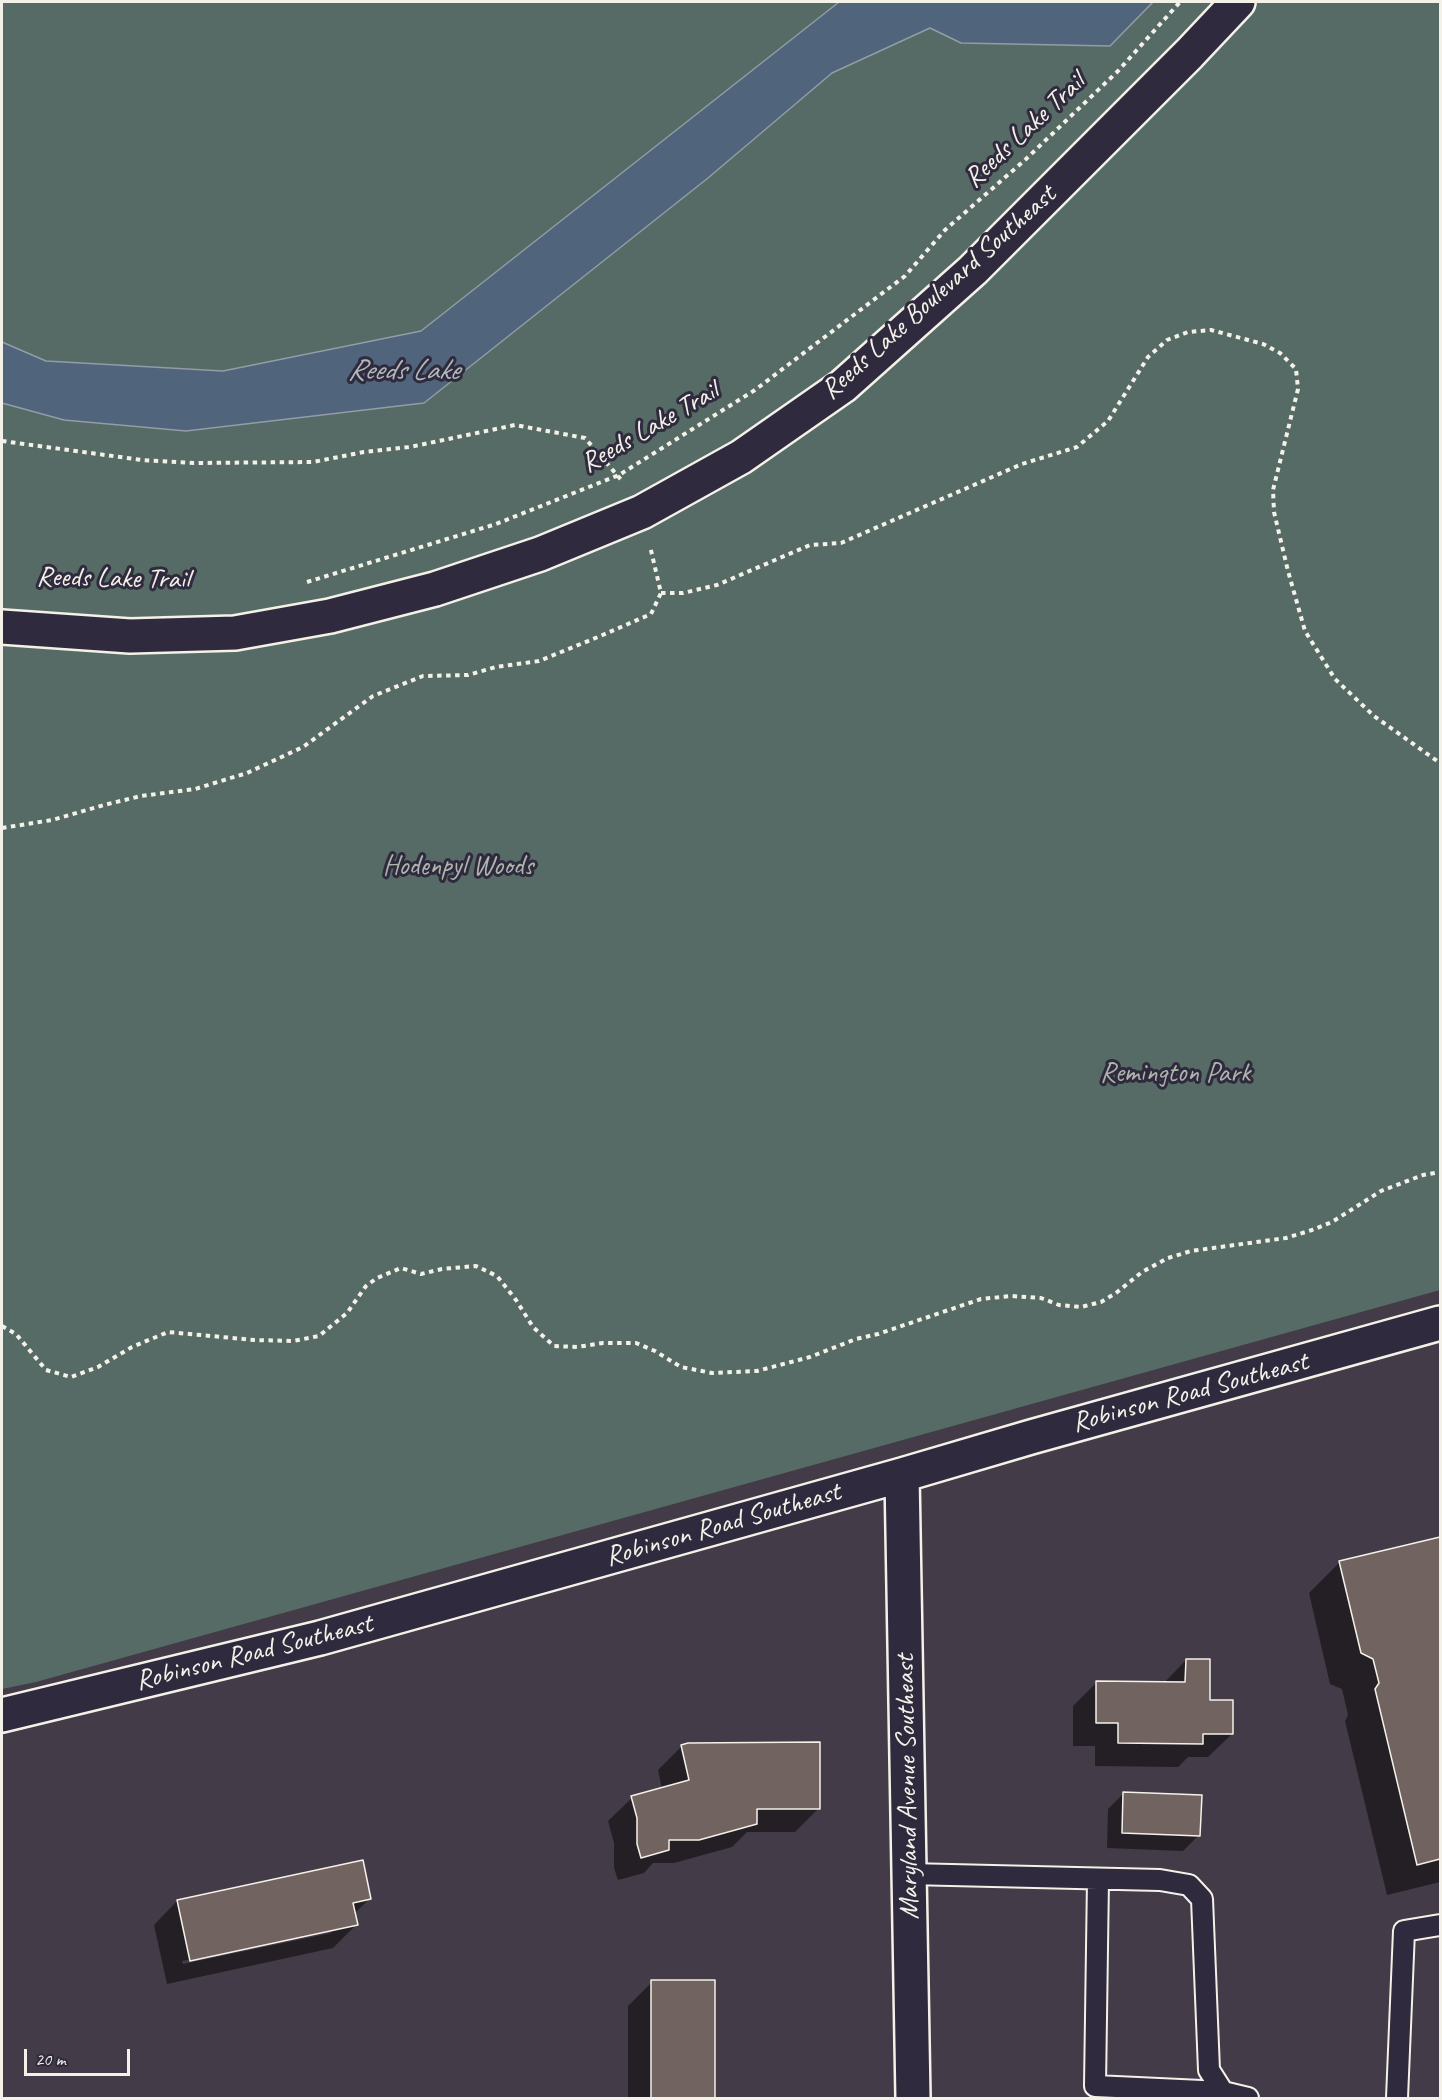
<!DOCTYPE html>
<html>
<head>
<meta charset="utf-8">
<style>
	body { margin:0 }
	#map { position:relative; width:1442px; height:2100px; overflow:hidden; background:#433b47; font-family:Caveat,sans-serif }
	canvas { display:block }
	.frame { position:absolute; inset:0; border:3px solid #f4f1e8; pointer-events:none }
	.scale { position:absolute; left:24px; top:2049px; width:106px; height:27px; box-sizing:border-box; border:3px solid #f4f1e8; border-top:0; padding-left:8px; font-size:18px; line-height:21px; white-space:nowrap; color:#f4f1e8; -webkit-text-stroke:4px #2f2a3d; paint-order:stroke }
</style>
</head>
<body>
<div id="map">
<canvas width="1442" height="2100"></canvas>
<div class="frame"></div>
<div class="scale">20 m</div>
</div>
<script>
const context = document.querySelector('canvas').getContext('2d');
context.lineJoin = 'round';
function fill(path, color) { context.fillStyle = color; context.fill(path, 'evenodd'); }
const poly = rows => new Path2D(rows.map(r => 'M' + r).join(''));
function stroke(path, color, width, dash) { context.strokeStyle = color; context.lineWidth = width; context.lineCap = dash ? 'butt' : 'round'; context.setLineDash(dash || []); context.stroke(path); }
function drawText(font, color, halo, rows, align = 'center') {
  context.font = font + ' Caveat,sans-serif'; context.lineWidth = 6; context.setLineDash([]); context.textBaseline = 'middle'; context.strokeStyle = halo; context.fillStyle = color; for (const [text, x, y, turn = 0] of rows) {
    context.save(); context.translate(x, y); context.rotate((+turn || 0) * Math.PI / 180); context.textAlign = isNaN(turn) ? turn : align; if (halo) context.strokeText(text, 0, 0); context.fillText(text, 0, 0); context.restore();
  }
}
fill(poly([
	[2,2,839,2,421,331,223,371,46,361,2,342],
	[931,2,1440,2,1440,1290,36,1682,2,1689,2,403,64,420,424,403,708,178,832,73,930,28]
]), '#566b65');
const water = poly([
	[839,2,1153,2,1110,46,961,43,930,28,832,73,708,178,424,403,186,431,64,420,2,403,2,342,46,361,223,371,421,331,839,2]
]);
fill(water, '#50657b');
stroke(water, '#929da7', 1.5);
fill(poly([
	[1440,1538,1440,1882,1387,1895,1345,1721,1348,1715,1342,1689,1330,1684,1309,1593,1340,1562],
	[1186,1660,1209,1702,1232,1734,1208,1757,1188,1757,1178,1767,1095,1766,1095,1746,1073,1746,1073,1706,1097,1682,1164,1683],
	[682,1746,819,1808,795,1832,747,1832,732,1847,674,1863,653,1863,644,1873,618,1880,614,1868,614,1843,608,1821,632,1798,662,1789,658,1770],
	[1124,1793,1199,1835,1183,1851,1107,1848,1108,1809],
	[369,1899,354,1914,356,1925,333,1948,167,1984,154,1925,177,1901],
	[331,1930,331,1933,183,1964,182,1961],
	[652,1982,714,1982,713,2098,628,2098,628,2006]
]), '#0007');
const building = poly([
	[1440,1537,1440,1859,1417,1865,1375,1689,1379,1683,1373,1659,1361,1653,1339,1561,1440,1537],
	[1186,1659,1210,1659,1210,1700,1233,1700,1233,1734,1203,1734,1203,1744,1118,1743,1118,1723,1096,1723,1096,1681,1185,1682,1186,1659],
	[820,1742,820,1809,757,1809,757,1824,699,1840,669,1840,669,1850,641,1858,637,1844,637,1818,631,1796,689,1780,681,1745,688,1743,820,1742],
	[1123,1792,1202,1795,1200,1836,1122,1833,1123,1792],
	[363,1860,371,1899,353,1903,358,1925,190,1961,177,1900,363,1860],
	[651,1980,715,1980,715,2098,651,2098,651,1980]
]);
fill(building, '#71635f');
stroke(building, '#f4f1e8', 1.5);
const lane = poly([
	[909,1874,1160,1880,1189,1885,1202,1899,1209,2070,1223,2092,1248,2098],
	[1098,1879,1095,2086,1223,2092],
	[1397,2098,1404,1931,1440,1925]
]);
const secondary = poly([
	[2,627,130,636,235,633,330,616,435,589,540,554,642,512,741,457,843,386,973,270,1189,54,1238,2],
	[902,1475,913,2098],
	[2,1715,320,1638,902,1475,1031,1437,1440,1323]
]);
stroke(lane, '#f4f1e8', 24);
stroke(secondary, '#f4f1e8', 38);
stroke(poly([
	[2,441,142,460,194,463,313,462,364,452,410,447,515,425,585,438,623,482],
	[307,582,496,524,619,475,755,390,905,276,945,230,1026,159,1118,71,1180,2],
	[661,593,683,593,717,585,810,545,841,543,1022,464,1077,447,1108,421,1148,357,1167,340,1188,332,1211,330,1263,344,1280,353,1296,369,1298,389,1273,490,1274,512,1288,571,1305,631,1335,679,1374,716,1440,763],
	[2,828,52,820,104,805,141,796,195,789,247,773,303,747,373,696,423,676,468,675,496,667,539,661,598,637,651,614,661,593,650,546],
	[2,1326,16,1334,46,1370,71,1377,98,1367,132,1347,168,1332,254,1340,293,1341,319,1336,347,1313,366,1286,377,1278,401,1268,421,1274,442,1269,476,1266,497,1276,516,1300,533,1327,554,1346,577,1347,603,1343,636,1343,655,1351,681,1367,712,1373,757,1371,810,1357,856,1339,878,1334,981,1299,1011,1296,1041,1298,1059,1305,1081,1307,1101,1302,1116,1293,1142,1272,1168,1258,1191,1251,1286,1238,1312,1230,1332,1222,1381,1191,1423,1175,1440,1172]
]), '#f4f1e8', 4, [4.5, 4.5]);
stroke(lane, '#2f2a3d', 20);
stroke(secondary, '#2f2a3d', 33);
drawText('28px', '#f4f1e8', '#2f2a3d', [
	["Reeds Lake Trail",1025,131,-43],
	["Reeds Lake Boulevard Southeast",939,293,-42],
	["Reeds Lake Trail",650,428,-30],
	["Reeds Lake Trail",113,579,1],
	["Robinson Road Southeast",1190,1393,-15],
	["Robinson Road Southeast",723,1525,-16],
	["Robinson Road Southeast",254,1653,-14],
	["Maryland Avenue Southeast",908,1787,-91]
]);
drawText('28px', '#adb5ad', '#2f2a3d', [
	["Hodenpyl Woods",458,867],
	["Remington Park",1175,1074]
]);
drawText('italic 30px', '#b2b9bc', '#2f2a3d', [
	["Reeds Lake",403,371]
]);
</script>
</body>
</html>
